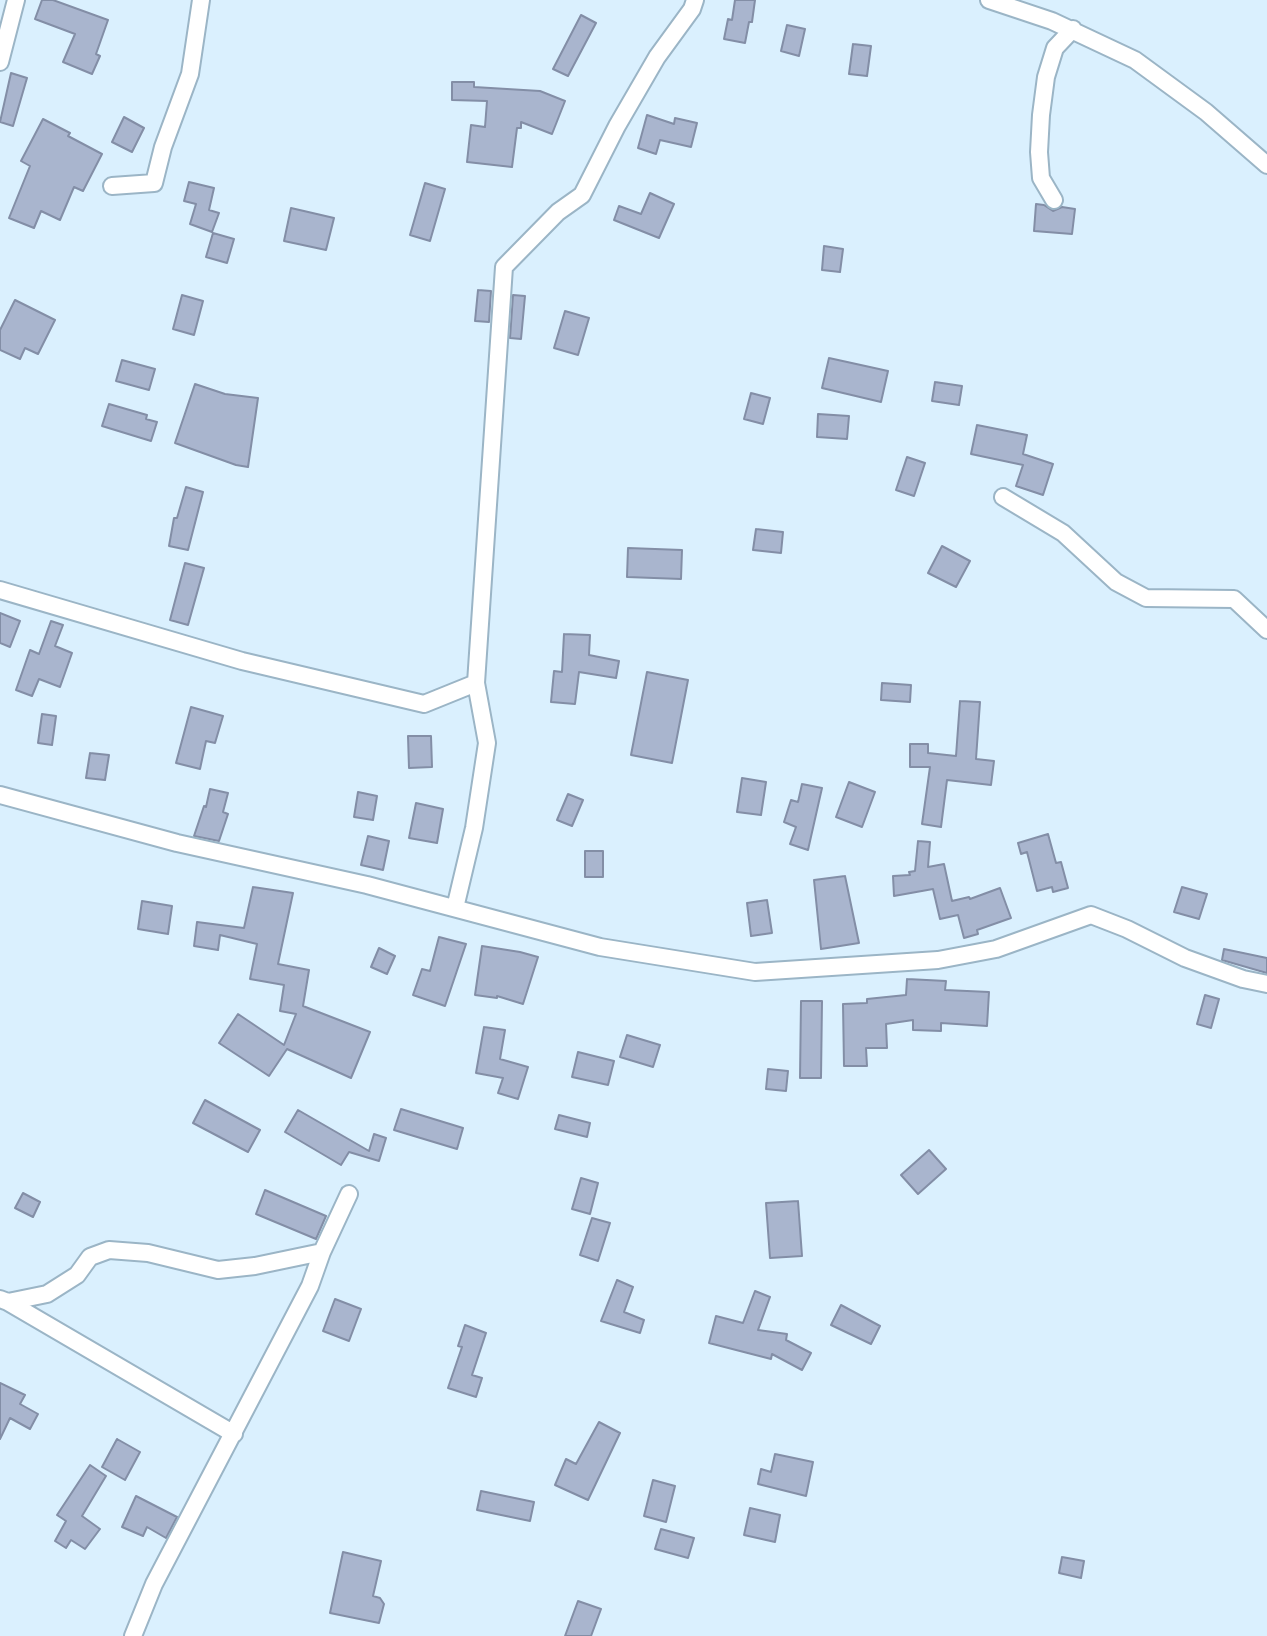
<!DOCTYPE html>
<html>
<head>
<meta charset="utf-8">
<style>
	body { margin:0 }
	canvas { display:block; background:#daf0fe }
</style>
</head>
<body>
<canvas width="1267" height="1636"></canvas>
<script>
const context = document.querySelector('canvas').getContext('2d');
context.lineJoin = 'round';
function fill(path, color) { context.fillStyle = color; context.fill(path, 'evenodd'); }
const poly = rows => new Path2D(rows.map(r => 'M' + r).join(''));
function stroke(path, color, width, dash) { context.strokeStyle = color; context.lineWidth = width; context.lineCap = dash ? 'butt' : 'round'; context.setLineDash(dash || []); context.stroke(path); }
const building = poly([
	[42,0,53,0,108,20,96,54,100,56,92,74,63,62,75,34,35,19,42,0],
	[735,0,755,0,752,22,749,22,745,43,724,39,728,19,732,20,735,0],
	[581,15,596,23,568,76,553,69,581,15],
	[787,25,805,29,799,56,781,51,787,25],
	[853,44,871,46,867,76,849,74,853,44],
	[11,73,27,78,13,126,0,122,11,73],
	[452,82,474,82,474,87,540,91,565,101,552,134,521,122,521,128,517,128,512,167,467,162,471,125,485,127,487,101,452,100,452,82],
	[647,115,674,124,675,118,697,123,691,147,660,140,656,154,638,148,647,115],
	[124,117,144,128,132,152,112,142,124,117],
	[43,119,70,133,68,136,102,154,83,191,74,187,60,220,41,211,34,228,9,218,30,166,21,161,43,119],
	[189,182,214,188,209,210,219,213,212,232,190,224,196,204,184,201,189,182],
	[425,183,445,189,430,241,410,235,425,183],
	[650,193,674,204,659,238,614,220,619,206,641,214,650,193],
	[1036,204,1044,205,1053,211,1062,207,1075,209,1072,234,1034,231,1036,204],
	[291,208,334,218,326,250,284,241,291,208],
	[213,233,234,239,227,263,206,257,213,233],
	[824,246,843,249,840,272,822,270,824,246],
	[478,290,491,291,489,322,475,321,478,290],
	[182,295,203,301,194,335,173,329,182,295],
	[513,295,525,296,521,339,510,338,513,295],
	[15,300,55,320,38,354,25,348,20,359,0,350,0,330,15,300],
	[565,311,589,318,578,355,554,348,565,311],
	[829,358,888,371,881,402,822,388,829,358],
	[122,360,155,369,149,390,116,381,122,360],
	[935,382,962,386,959,405,932,401,935,382],
	[195,384,225,394,258,398,248,467,236,465,175,443,195,384],
	[751,393,770,398,763,424,744,419,751,393],
	[109,404,147,415,146,419,157,422,151,441,102,426,109,404],
	[818,414,849,416,847,439,817,437,818,414],
	[977,425,1027,435,1023,454,1053,464,1043,495,1016,486,1023,465,971,454,977,425],
	[907,457,925,463,914,496,896,490,907,457],
	[186,487,203,492,188,550,169,546,174,518,177,518,186,487],
	[756,529,783,532,781,553,753,550,756,529],
	[942,546,970,561,956,587,928,573,942,546],
	[628,548,682,550,681,579,627,577,628,548],
	[185,563,204,568,188,625,170,620,185,563],
	[0,613,20,621,10,647,0,643,0,613],
	[51,621,63,625,55,646,72,653,60,687,39,679,32,696,16,690,30,650,39,654,51,621],
	[564,634,590,635,589,655,619,661,616,678,579,672,575,704,551,702,554,671,562,672,564,634],
	[647,672,688,680,672,763,631,755,647,672],
	[882,683,911,685,910,702,881,700,882,683],
	[960,701,980,702,976,759,994,761,991,785,947,780,941,827,922,824,930,767,910,767,910,744,928,744,928,753,956,756,960,701],
	[191,707,223,716,215,743,206,741,200,769,176,763,191,707],
	[42,714,56,716,52,745,38,743,42,714],
	[408,736,431,736,432,767,409,768,408,736],
	[90,753,109,755,105,780,86,778,90,753],
	[742,778,766,782,761,815,737,812,742,778],
	[849,782,875,792,862,827,836,817,849,782],
	[802,784,822,788,808,850,790,844,796,827,784,822,791,800,798,802,802,784],
	[210,789,228,793,223,812,228,814,219,841,194,836,204,806,206,807,210,789],
	[358,792,377,796,373,820,354,817,358,792],
	[568,794,583,800,572,826,557,820,568,794],
	[416,803,443,809,437,843,409,838,416,803],
	[1048,834,1056,863,1061,862,1068,888,1053,892,1052,887,1037,891,1027,852,1021,854,1018,843,1048,834],
	[368,836,389,841,383,870,361,865,368,836],
	[918,841,930,842,928,867,944,864,952,901,969,897,970,899,1000,888,1011,918,977,930,978,934,964,938,958,915,940,919,933,889,894,896,893,876,910,875,909,872,915,871,918,841],
	[585,851,603,851,603,877,585,877,585,851],
	[845,876,859,943,821,949,814,880,845,876],
	[253,887,293,893,278,964,309,970,303,1006,370,1032,351,1078,287,1049,269,1076,219,1043,238,1014,284,1045,296,1014,280,1011,284,985,250,979,257,944,220,935,218,950,194,946,197,922,244,928,253,887],
	[1182,887,1207,894,1199,919,1174,912,1182,887],
	[767,900,772,933,751,936,747,903,767,900],
	[142,901,172,906,168,934,138,929,142,901],
	[439,937,466,944,445,1006,413,995,422,969,430,971,439,937],
	[482,946,520,952,538,957,523,1004,497,996,497,998,475,995,482,946],
	[379,948,395,956,387,974,371,967,379,948],
	[1224,949,1267,958,1267,973,1222,960,1224,949],
	[907,979,946,981,945,990,989,992,987,1026,941,1023,941,1031,913,1030,913,1020,886,1024,887,1048,866,1048,867,1066,844,1066,843,1004,867,1003,867,999,906,995,907,979],
	[1205,995,1219,999,1211,1028,1197,1024,1205,995],
	[801,1001,822,1001,821,1078,800,1078,801,1001],
	[484,1027,505,1030,500,1059,528,1067,518,1099,498,1093,503,1078,476,1073,484,1027],
	[627,1035,660,1045,653,1067,620,1057,627,1035],
	[578,1052,614,1061,608,1085,572,1077,578,1052],
	[768,1069,788,1071,786,1091,766,1089,768,1069],
	[205,1100,260,1130,248,1152,193,1123,205,1100],
	[401,1109,463,1128,457,1149,394,1130,401,1109],
	[298,1110,369,1151,374,1134,386,1138,379,1161,349,1152,341,1165,285,1132,298,1110],
	[559,1115,590,1123,587,1137,555,1129,559,1115],
	[929,1150,946,1169,918,1194,901,1175,929,1150],
	[581,1178,598,1183,590,1214,572,1209,581,1178],
	[265,1190,326,1216,316,1239,256,1214,265,1190],
	[23,1193,40,1202,33,1217,15,1208,23,1193],
	[798,1201,802,1256,770,1258,766,1203,798,1201],
	[592,1218,610,1223,598,1261,580,1255,592,1218],
	[617,1280,633,1287,624,1312,644,1320,640,1333,601,1321,617,1280],
	[755,1291,770,1297,758,1330,787,1334,786,1340,811,1353,802,1370,772,1354,771,1359,709,1343,716,1316,743,1323,755,1291],
	[335,1299,361,1309,349,1341,323,1331,335,1299],
	[841,1305,880,1326,871,1344,831,1325,841,1305],
	[465,1325,486,1333,472,1375,482,1378,476,1397,448,1388,462,1347,458,1346,465,1325],
	[0,1383,25,1395,20,1404,38,1414,30,1429,10,1418,0,1439,0,1383],
	[599,1422,620,1433,588,1500,555,1485,566,1459,576,1464,599,1422],
	[117,1439,140,1452,125,1480,102,1467,117,1439],
	[775,1454,813,1462,806,1496,758,1484,761,1469,771,1472,775,1454],
	[90,1465,106,1476,82,1516,100,1529,85,1549,71,1540,66,1548,55,1541,66,1521,57,1515,90,1465],
	[653,1480,675,1486,666,1522,644,1516,653,1480],
	[481,1491,534,1502,530,1521,477,1510,481,1491],
	[136,1496,177,1517,166,1538,147,1527,143,1536,122,1527,136,1496],
	[750,1508,780,1515,775,1542,744,1535,750,1508],
	[661,1529,694,1538,688,1558,655,1549,661,1529],
	[343,1552,381,1561,373,1596,380,1598,384,1604,379,1623,330,1613,343,1552],
	[1062,1557,1084,1561,1081,1578,1059,1573,1062,1557],
	[578,1601,601,1609,591,1636,565,1636,578,1601]
]);
fill(building, '#a9b5ce');
stroke(building, '#838ea6', 2);
const minor = poly([
	[989,0,1052,21,1135,60,1206,112,1267,165],
	[0,62,16,0],
	[112,186,154,183,163,147,190,74,201,0],
	[1054,200,1041,178,1039,152,1041,115,1046,77,1055,48,1073,29],
	[1003,497,1063,533,1116,582,1146,598,1234,599,1267,630],
	[0,590,242,661,424,704,476,683],
	[0,795,177,843,367,885,600,947,755,972,938,960,996,949,1091,915,1127,929,1185,958,1243,979,1267,984],
	[455,908,474,828,487,743,476,683,504,267,558,212,582,195,617,126,657,57,692,9,695,0],
	[0,1299,8,1302,47,1294,77,1275,90,1257,109,1250,148,1253,218,1270,255,1266,322,1252],
	[8,1302,234,1434],
	[133,1636,154,1584,310,1286,322,1252,349,1194]
]);
stroke(minor, '#9bb5c6', 20);
stroke(minor, '#fff', 16);
</script>
</body>
</html>
